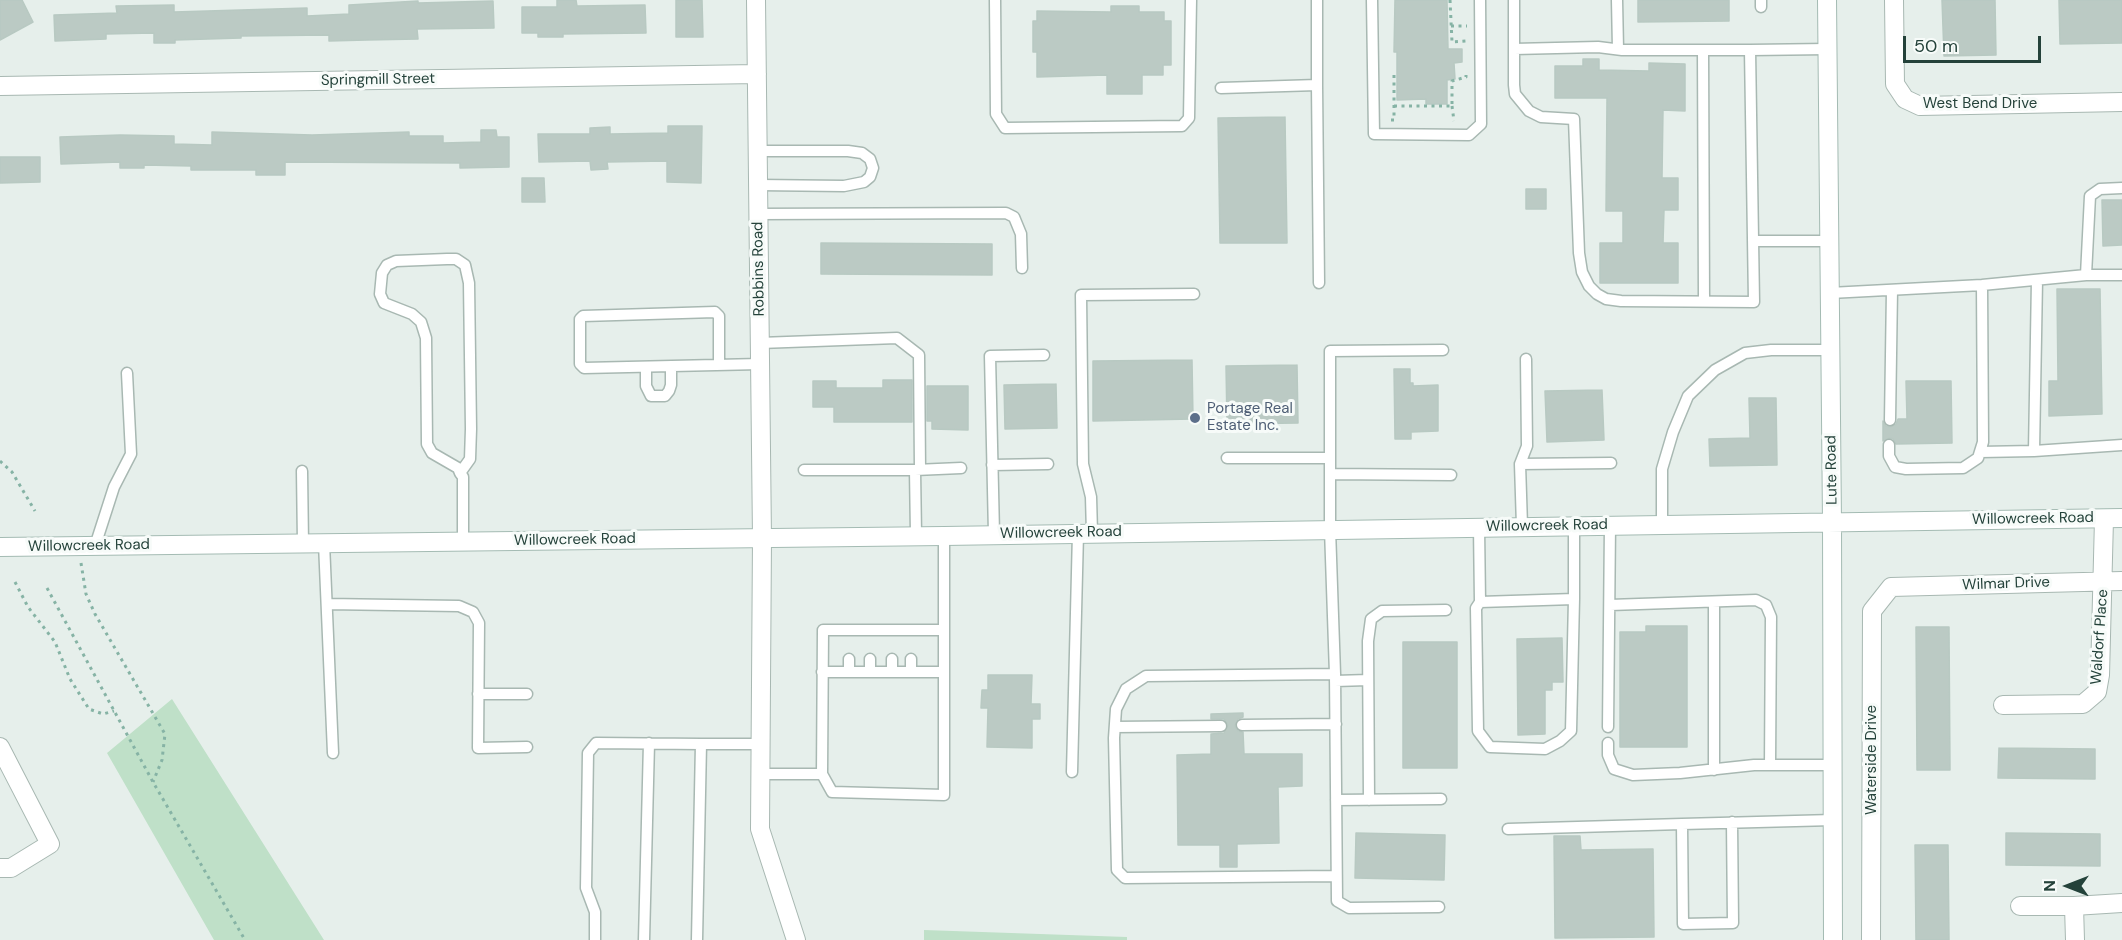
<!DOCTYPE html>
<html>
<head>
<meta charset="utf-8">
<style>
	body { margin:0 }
	#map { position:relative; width:2122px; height:940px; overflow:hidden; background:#e6efeb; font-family:"DM Sans",sans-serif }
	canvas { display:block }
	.north { position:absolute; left:2038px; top:856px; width:60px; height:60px; -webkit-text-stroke:4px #f7fbf9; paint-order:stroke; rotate:270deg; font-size:16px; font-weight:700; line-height:24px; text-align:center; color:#24423a }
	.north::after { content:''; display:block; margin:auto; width:21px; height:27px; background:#24423a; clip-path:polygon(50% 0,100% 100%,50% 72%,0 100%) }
	.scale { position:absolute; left:1903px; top:36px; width:138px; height:27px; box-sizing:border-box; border:3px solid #24423a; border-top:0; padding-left:8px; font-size:18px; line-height:21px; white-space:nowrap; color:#24423a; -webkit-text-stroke:4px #f7fbf9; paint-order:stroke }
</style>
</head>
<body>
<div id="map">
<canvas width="2122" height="940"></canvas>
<div class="north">N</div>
<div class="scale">50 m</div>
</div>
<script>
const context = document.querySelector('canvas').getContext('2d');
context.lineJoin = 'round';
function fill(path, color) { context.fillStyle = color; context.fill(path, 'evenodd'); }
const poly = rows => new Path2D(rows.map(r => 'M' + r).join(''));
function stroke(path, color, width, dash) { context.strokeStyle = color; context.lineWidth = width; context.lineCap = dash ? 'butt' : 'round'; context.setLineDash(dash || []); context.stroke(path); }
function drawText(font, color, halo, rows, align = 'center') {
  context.font = font + ' "DM Sans",sans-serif'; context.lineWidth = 6; context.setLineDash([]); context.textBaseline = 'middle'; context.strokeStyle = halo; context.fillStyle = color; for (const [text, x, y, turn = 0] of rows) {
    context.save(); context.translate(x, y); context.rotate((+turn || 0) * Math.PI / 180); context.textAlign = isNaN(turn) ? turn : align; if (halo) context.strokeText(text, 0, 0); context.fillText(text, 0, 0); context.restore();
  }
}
fill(poly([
	[172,699,324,940,214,940,107,753],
	[924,930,1127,937,1127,940,924,940]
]), '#bfe0c8');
const building = poly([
	[0,0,22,0,33,22,0,40,0,0],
	[557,0,576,0,577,6,645,5,646,33,563,34,563,37,538,37,538,33,522,33,522,7,557,7,557,0],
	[676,0,702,0,703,37,676,37,676,0],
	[1395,0,1447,0,1448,49,1462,49,1462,62,1454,63,1455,79,1447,80,1447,104,1426,104,1426,99,1397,100,1397,52,1394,52,1395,0],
	[1638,0,1729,0,1729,21,1638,22,1638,0],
	[1942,0,1995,0,1996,55,1944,56,1942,0],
	[2059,0,2122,0,2122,43,2060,44,2059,0],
	[418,1,418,3,493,1,494,28,417,29,418,39,367,40,329,41,329,35,241,36,241,38,175,40,175,43,154,43,154,33,106,34,106,39,55,41,54,15,117,13,116,6,174,5,174,12,307,8,307,16,349,14,349,5,418,1],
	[1111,6,1139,6,1139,12,1164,12,1164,21,1171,21,1171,65,1163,65,1163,75,1142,75,1142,94,1107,94,1107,75,1037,77,1037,52,1033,52,1033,21,1037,21,1037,11,1111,12,1111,6],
	[1583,59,1599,59,1599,70,1649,71,1649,63,1685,64,1685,111,1663,110,1662,178,1678,178,1678,210,1664,210,1663,243,1678,243,1678,283,1600,283,1600,243,1623,243,1623,211,1606,211,1607,98,1555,98,1555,66,1583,66,1583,59],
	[1285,117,1287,243,1220,243,1218,118,1285,117],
	[668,126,702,126,701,183,667,182,667,161,607,162,608,169,591,170,590,161,539,162,538,134,590,134,590,128,610,127,610,134,668,133,668,126],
	[481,130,496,130,497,137,509,137,509,167,460,168,460,163,285,162,285,175,256,175,256,170,191,170,191,166,144,165,144,168,120,168,120,162,61,164,60,137,120,135,174,136,174,144,212,145,212,132,312,135,409,132,409,136,443,136,443,143,481,142,481,130],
	[0,157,40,157,40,182,0,183,0,157],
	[522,178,544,178,545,202,522,202,522,178],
	[1526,189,1546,189,1546,209,1526,209,1526,189],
	[2102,200,2122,200,2122,245,2103,246,2102,200],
	[821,243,992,244,992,275,821,274,821,243],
	[2057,289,2100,289,2102,414,2049,416,2049,381,2058,381,2057,289],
	[1192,360,1193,419,1093,421,1093,361,1192,360],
	[1297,365,1298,423,1227,424,1226,366,1297,365],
	[1394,369,1410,369,1410,383,1413,383,1413,386,1438,385,1438,431,1411,432,1411,439,1395,439,1394,369],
	[883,380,912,380,912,422,834,422,834,407,813,407,813,381,836,381,836,388,883,388,883,380],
	[1906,381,1951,381,1952,443,1896,444,1893,439,1890,438,1883,441,1883,421,1886,426,1890,427,1896,424,1898,419,1907,419,1906,381],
	[1056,384,1057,428,1005,429,1004,385,1056,384],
	[927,386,968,386,968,430,932,429,932,421,927,421,927,386],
	[1602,390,1604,440,1547,442,1545,391,1602,390],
	[1749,398,1776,398,1777,465,1710,466,1709,439,1750,438,1749,398],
	[1646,626,1687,626,1687,747,1620,747,1620,632,1646,632,1646,626],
	[1916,627,1949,627,1950,770,1917,770,1916,627],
	[1562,638,1563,682,1552,682,1552,690,1545,690,1545,734,1518,735,1517,639,1562,638],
	[1403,642,1457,642,1457,768,1403,768,1403,642],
	[988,675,1032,675,1031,704,1040,704,1040,719,1032,719,1032,748,987,747,988,708,981,708,982,690,988,690,988,675],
	[1243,713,1243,717,1238,719,1235,726,1238,731,1243,732,1244,754,1302,754,1302,786,1278,787,1279,843,1237,844,1237,867,1220,867,1220,845,1178,845,1177,755,1211,754,1211,734,1224,733,1228,725,1224,719,1211,719,1211,714,1243,713],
	[1999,748,2095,749,2095,779,1998,778,1999,748],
	[1356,833,1445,835,1444,880,1355,878,1356,833],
	[2006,833,2100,834,2100,866,2006,865,2006,833],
	[1554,836,1580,836,1581,850,1653,849,1654,937,1555,938,1554,836],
	[1915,845,1948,845,1949,940,1916,940,1915,845]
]);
fill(building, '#bbcac4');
stroke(building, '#b8c9c2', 1.5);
const lane = poly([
	[995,0,996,114,1005,128,1182,126,1189,118,1191,0],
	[1372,0,1374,134,1469,135,1481,124,1480,0],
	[1617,0,1618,49],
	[1761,0,1761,7],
	[1514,49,1598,47,1622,50,1750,50,1754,302,1621,301,1606,299,1597,294,1589,286,1582,272,1579,253,1574,119,1541,117,1529,111,1515,94,1514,85,1514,0],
	[1703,50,1704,301],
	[1750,50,1828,49],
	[1317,85,1319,283],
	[1221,88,1317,85,1317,0],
	[757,151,848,151,862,153,870,159,873,168,870,177,864,182,844,186,758,185],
	[758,214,1006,213,1014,217,1021,234,1022,268],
	[1753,241,1829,241],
	[2086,275,2122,275],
	[1830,293,1982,285,2086,275,2090,196,2100,189,2122,188],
	[760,343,897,338,919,355,920,469],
	[719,365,719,316,715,312,583,316,580,319,580,364,584,368,760,364],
	[646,367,646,386,651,396,665,396,669,391,671,385,671,367],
	[1890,420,1892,290],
	[1889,445,1889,456,1895,467,1906,469,1963,468,1978,458,1983,442,1982,285],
	[2034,451,2037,280],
	[1980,452,2034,451,2122,445],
	[1227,458,1330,458],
	[1520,464,1611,463],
	[992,465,1048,464],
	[804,470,915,470,916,535],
	[915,470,961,468],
	[302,471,303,544],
	[460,473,470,459,471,429,469,283,465,265,456,259,447,259,396,261,387,265,382,273,380,294,384,303,412,314,421,322,426,338,427,444,432,453,458,468,460,473,463,477,463,541],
	[1330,474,1451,475],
	[1662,524,1662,469,1673,432,1688,396,1715,370,1745,353,1771,350,1831,350],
	[1522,526,1520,464,1527,446,1526,359],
	[1479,527,1480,602,1574,599,1574,525],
	[1092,533,1091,497,1083,464,1081,295,1194,294],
	[994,534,990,356,1044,355],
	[324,543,333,753],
	[95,546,114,487,131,454,127,373],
	[1480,602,1476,608,1478,731,1490,747,1545,749,1560,741,1571,731,1574,599],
	[1714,602,1714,770],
	[327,604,459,606,473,612,479,623,478,748,527,747],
	[1610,605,1756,600,1766,605,1771,617,1770,765],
	[849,659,849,672],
	[870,659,870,672],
	[892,659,892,672],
	[911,659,911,672],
	[822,672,944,672],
	[1335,674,1146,676,1126,689,1116,709,1114,738,1117,870,1125,878,1336,876],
	[1335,681,1368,680],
	[478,694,527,694],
	[1242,725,1336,724],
	[1115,727,1221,726],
	[1608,727,1610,525],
	[1608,743,1608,755,1614,769,1633,775,1680,773,1754,765,1832,765],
	[701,744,760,744],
	[1072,772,1078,533],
	[760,774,822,774,823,630,944,630,944,536],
	[822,774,832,792,944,795,944,630],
	[1336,800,1441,799],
	[1369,800,1368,641,1371,619,1382,611,1446,610],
	[1732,822,1733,923,1683,924,1682,824,1833,820],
	[1508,829,1682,824],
	[1439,907,1349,908,1337,901,1335,674,1330,529,1330,351,1443,350],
	[595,940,595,912,586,888,588,753,596,743,701,744,697,940],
	[644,940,649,743]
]);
const street = poly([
	[756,0,762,538,760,829,796,940],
	[1894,0,1895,84,1905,99,1920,106,2122,102],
	[0,86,757,74],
	[2003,705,2083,704,2097,692,2100,675,2104,519],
	[0,747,50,844,11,868,0,868],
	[2020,906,2074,906,2122,903],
	[2074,906,2075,940],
	[1871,940,1872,611,1891,587,2122,581]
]);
const secondary = poly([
	[1827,0,1832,521,1833,940],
	[0,547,944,536,2122,518]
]);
stroke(lane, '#a8b8b2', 13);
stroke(street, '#a8b8b2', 20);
stroke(secondary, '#a4bbb3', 20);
stroke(poly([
	[1450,0,1452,42,1466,41],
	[1451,26,1467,26],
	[1394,106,1452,106,1452,81,1466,77,1466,75],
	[1452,106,1454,121],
	[1391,120,1394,120,1394,73],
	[0,461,12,472,35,511],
	[81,563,86,594,95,614,165,734,162,760,153,782],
	[15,582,28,607,55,642,70,679,89,709,103,714,114,711],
	[47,588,153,782,245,940]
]), '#86b3a5', 3, [3, 4.5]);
stroke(lane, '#fff', 10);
stroke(street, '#fff', 18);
stroke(secondary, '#fff', 18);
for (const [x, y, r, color] of [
	[1195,418,6,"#5c6f8a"]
]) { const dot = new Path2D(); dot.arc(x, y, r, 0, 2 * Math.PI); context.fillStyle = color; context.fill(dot); stroke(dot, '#f7fbf9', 2); }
drawText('15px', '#24423a', '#f7fbf9', [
	["Springmill Street",378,80,-1],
	["West Bend Drive",1980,104],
	["Robbins Road",759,269,-91],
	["Lute Road",1832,470,-91],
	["Willowcreek Road",2033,519,-1],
	["Willowcreek Road",1547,526,-1],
	["Willowcreek Road",1061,533,-1],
	["Willowcreek Road",575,540,-1],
	["Willowcreek Road",89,546,-1],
	["Wilmar Drive",2006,584,-2],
	["Waldorf Place",2100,637,-86],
	["Waterside Drive",1872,760,-90]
]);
drawText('15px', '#4e5e75', '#f7fbf9', [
	["Portage Real",1207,409],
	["Estate Inc.",1207,426]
], 'left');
</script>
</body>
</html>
